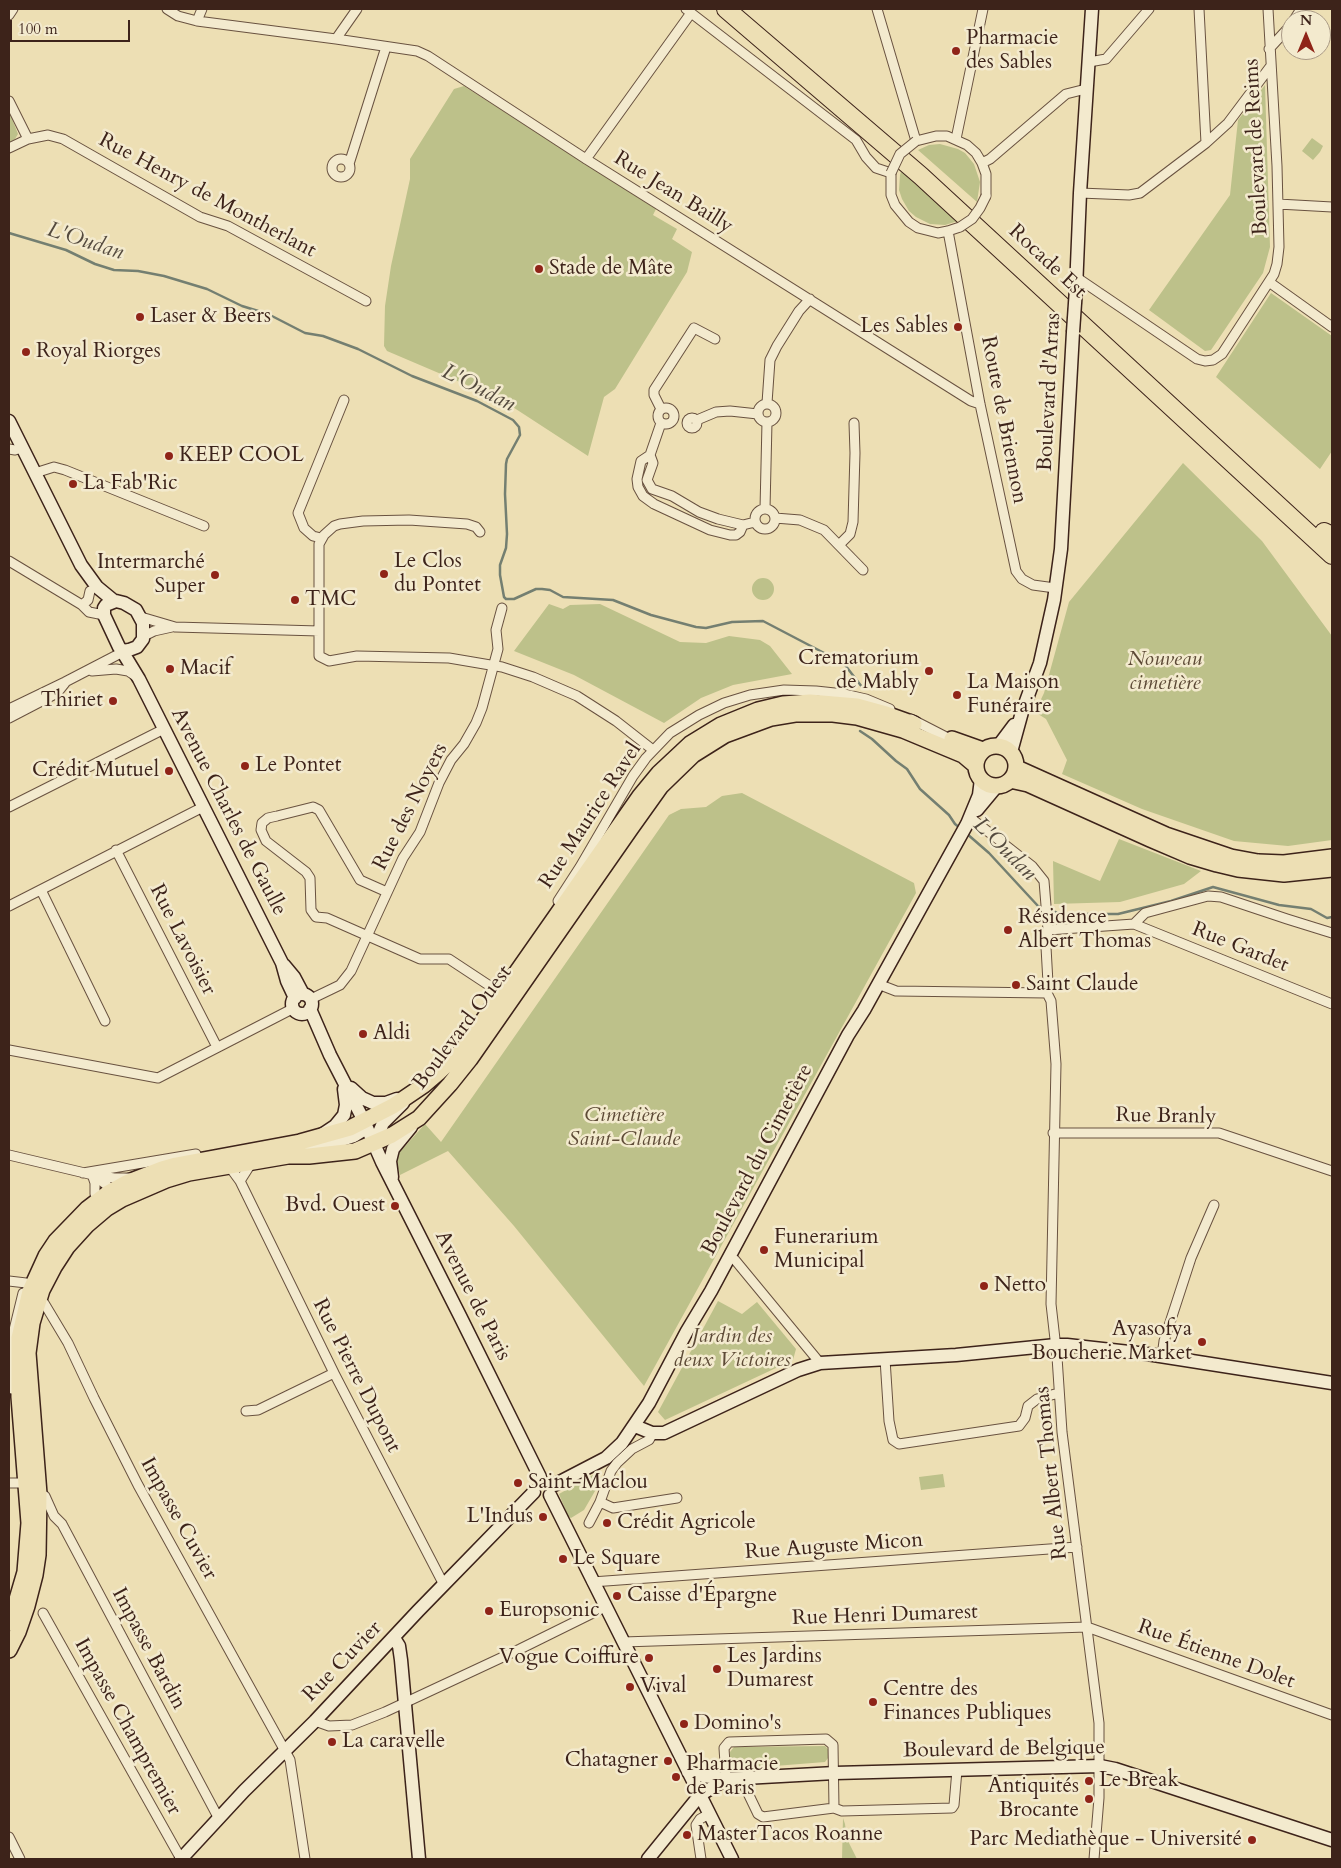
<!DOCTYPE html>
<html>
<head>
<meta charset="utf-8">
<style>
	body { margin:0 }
	#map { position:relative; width:1341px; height:1868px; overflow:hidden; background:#eddfb4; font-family:Cardo,serif }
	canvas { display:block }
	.frame { position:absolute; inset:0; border:10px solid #3d231a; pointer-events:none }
	.north { position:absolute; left:1281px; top:10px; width:50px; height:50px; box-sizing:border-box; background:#f3eace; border:1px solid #aa9a86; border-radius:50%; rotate:0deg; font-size:14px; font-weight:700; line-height:20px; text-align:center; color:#3d231a }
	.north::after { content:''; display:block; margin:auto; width:18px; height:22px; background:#8f2418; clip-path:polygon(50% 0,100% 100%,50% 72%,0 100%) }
	.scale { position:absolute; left:10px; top:20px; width:120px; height:22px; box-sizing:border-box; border:2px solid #3d231a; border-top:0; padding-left:6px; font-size:15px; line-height:18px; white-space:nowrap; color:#3d231a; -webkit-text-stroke:4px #f3eace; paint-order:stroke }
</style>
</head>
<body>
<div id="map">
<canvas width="1341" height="1868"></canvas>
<div class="frame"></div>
<div class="north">N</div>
<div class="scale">100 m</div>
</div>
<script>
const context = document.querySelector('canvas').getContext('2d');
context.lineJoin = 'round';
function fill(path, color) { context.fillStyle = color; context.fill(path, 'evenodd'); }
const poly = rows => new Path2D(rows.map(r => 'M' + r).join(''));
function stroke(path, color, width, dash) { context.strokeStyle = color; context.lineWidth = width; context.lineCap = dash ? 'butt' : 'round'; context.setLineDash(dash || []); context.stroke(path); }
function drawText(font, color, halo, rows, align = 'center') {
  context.font = font + ' Cardo,serif'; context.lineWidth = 5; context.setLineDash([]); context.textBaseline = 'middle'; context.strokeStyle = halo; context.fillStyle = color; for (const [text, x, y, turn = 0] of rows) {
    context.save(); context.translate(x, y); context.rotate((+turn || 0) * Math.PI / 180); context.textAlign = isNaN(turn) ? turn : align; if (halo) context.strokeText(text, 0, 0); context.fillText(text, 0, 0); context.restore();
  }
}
fill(poly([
	[1265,85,1270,247,1263,273,1211,350,1205,351,1149,310,1230,195,1238,120],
	[464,86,656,209,653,215,677,229,672,239,692,252,687,272,615,389,604,397,588,456,502,400,387,351,384,346,385,306,391,266,410,179,410,159,454,89],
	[9,111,18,134,15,139,9,142],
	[1312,138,1323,146,1320,152,1313,160,1302,151],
	[940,144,958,149,965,153,974,164,980,182,977,202,918,150,929,145],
	[902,168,958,221,945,225,930,224,916,217,909,211,902,199,899,190,900,175],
	[1271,293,1332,336,1332,451,1320,469,1216,377],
	[1183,463,1262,541,1332,636,1332,840,1288,846,1234,841,1142,809,1062,774,1067,760,1046,719,1035,712,1044,693,1069,602],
	'752 589a11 11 0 1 1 22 0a11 11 0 1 1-22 0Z',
	[549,604,563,609,570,605,600,604,680,642,706,643,729,636,760,640,770,646,792,674,733,685,701,698,664,723,574,675,514,651],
	[742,793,914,883,916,893,644,1386,514,1226,448,1151,400,1175,397,1165,397,1160,399,1153,425,1124,441,1142,669,815,681,809,706,807,722,796],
	[1119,839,1201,871,1184,884,1120,902,1054,904,1053,861,1100,881],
	[718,1301,742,1314,757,1302,796,1349,793,1360,665,1420,658,1412],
	[598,1472,602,1479,584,1510,571,1518,568,1516,559,1494],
	[943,1474,945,1487,921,1490,919,1477],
	[825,1746,828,1749,828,1758,825,1762,737,1769,731,1766,730,1763,730,1752,734,1747],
	[843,1818,845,1824,847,1839,857,1859,842,1859]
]), '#bdc18a');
stroke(poly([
	[9,233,66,250,95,264,114,270,138,271,164,276,207,289,242,306,268,314,305,333,323,336,358,349,412,376,477,401,513,420,519,427,520,435,507,459,506,464,505,494,507,534,506,548,500,565,500,575,504,597,506,599,514,599,536,589,542,589,550,590,563,597,613,600,651,615,696,627,706,628,732,622,763,621,828,655,845,665,862,687],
	[860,731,872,739,896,761,907,769,920,789,949,815,955,824,960,828],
	[966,833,989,853,1038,906,1045,908],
	[1050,910,1060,914,1118,914,1171,901,1213,887,1279,905,1311,909,1327,918,1332,917]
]), '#747f71', 2.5);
const street = poly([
	[167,9,178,16,197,21,336,39,417,51,428,56,586,159,971,401,980,404],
	[686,9,856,140,866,157,876,168,891,173,891,195,895,205,909,222,918,228,938,233,948,231,960,227],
	[877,9,916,141,936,136,947,136,967,145,976,153,982,163,986,174,986,196],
	[1199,9,1206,143],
	[9,15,13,9],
	[1294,20,1301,9],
	[197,21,202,9],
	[336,39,357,9],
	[1269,49,1291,25],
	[1089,62,1106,59,1149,9],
	[9,101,28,139],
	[956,139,983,9],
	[9,148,28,139,48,135,63,139,200,217,228,226,366,301],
	'332 168a9 9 0 1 1 18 0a9 9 0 1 1-18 0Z',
	[586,159,691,13],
	[982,163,990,159,1066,94,1086,89],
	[349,164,386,47],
	[1080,193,1129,195,1140,193,1206,143,1228,123,1270,67],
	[1278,204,1332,207],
	[948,231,980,404,1016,571,1022,579,1033,585,1055,588],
	[1076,277,1197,359,1205,361,1213,360,1222,354,1274,274,1277,264,1279,247,1277,166,1268,9],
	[1269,282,1332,327],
	[767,403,770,360,777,346,799,311,810,299],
	'758 413a9 9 0 1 1 18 0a9 9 0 1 1-18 0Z',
	'658 416a8 8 0 1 1 16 0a8 8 0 1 1-16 0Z',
	[661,409,654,395,654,390,694,328,715,339],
	'687 423a5 5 0 1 1 10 0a5 5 0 1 1-10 0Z',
	[697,420,716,412,730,411,758,414],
	[661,423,650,455,653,463,647,480,652,489,672,496,699,512,718,519,743,525,755,522],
	[9,449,15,450,22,448],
	[650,455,641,461,637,479,638,487,643,496,654,504,710,530,730,535,736,535,740,532,743,525],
	[35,473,54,467,65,470,204,526],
	[765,509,767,422],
	'755 519a10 10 0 1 1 20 0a10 10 0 1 1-20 0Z',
	[775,518,800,520,824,530,863,570],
	[321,538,313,536,304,528,298,513,344,400],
	[840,544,850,534,853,522,855,453,854,423],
	[9,561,82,605,89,612,104,615],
	[82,605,88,600,90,591],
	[141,617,175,627,319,631,319,656,329,661,357,656,449,658,502,667,533,677,577,696,616,721,653,750],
	[319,631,319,544,324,535,334,526,340,524,363,521,409,520,467,524,476,527,480,532],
	[144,636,154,631,172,627],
	[92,671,116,669,128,671,137,677],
	[9,709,65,682,119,654,122,651],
	[9,718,57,693,65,683],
	[911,719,946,737],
	[9,807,164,729],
	[972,819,1032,866,1044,881,1048,930,1046,947,1048,983,1047,993],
	[116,850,217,1047],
	[41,890,105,1021],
	[387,892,360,880,319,810,313,807,277,816,268,818,262,823,261,830,266,841,306,872,310,878,311,910,316,917,327,918,420,959,449,959,496,990],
	[558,901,580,867,633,776,646,758,670,733,699,715,724,703,750,695,784,690,816,691,844,694,866,699,890,709],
	[9,906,203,807],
	[1134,924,1332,1004],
	[1048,930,1134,924,1145,913,1208,896,1221,897,1287,919,1332,933],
	[878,984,896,991,1047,993],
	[1047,993,1051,1001,1056,1064,1051,1304,1057,1357,1062,1432,1099,1723,1099,1798,1094,1859],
	[311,999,340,985,351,971,403,858,420,832,439,783,451,760,464,744,476,723,482,708,498,649,496,630,502,608],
	[9,1050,158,1078,294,1008],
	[1053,1133,1219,1133,1332,1171],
	[9,1155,89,1174,114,1178,131,1178],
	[229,1166,240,1181,252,1162],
	[83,1173,196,1154],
	[91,1175,99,1179,115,1192],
	[93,1177,95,1183,95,1194],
	[240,1181,334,1373,444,1585],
	[729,1257,735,1260,820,1363],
	[9,1281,26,1283],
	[44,1303,68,1343,94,1398,138,1485,290,1760,305,1859],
	[1162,1356,1164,1341,1191,1258,1214,1205],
	[885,1359,889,1421,893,1440,899,1444,1019,1426,1025,1418,1028,1406,1037,1399,1055,1394],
	[12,1389,12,1338,23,1293],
	[246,1411,258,1410,334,1373],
	[9,1483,20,1483],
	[45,1496,54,1516,62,1524,219,1819],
	[600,1502,613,1508,677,1498],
	[589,1523,600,1502,611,1471,617,1463,632,1449,649,1440,653,1433],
	[592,1582,1077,1547],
	[43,1613,181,1859],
	[623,1642,1087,1627,1332,1715],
	[315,1721,329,1726,352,1725,385,1712,520,1649,605,1607],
	[726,1779,724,1748,729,1742,826,1739,833,1745,834,1808,763,1817,758,1814,745,1787,745,1778],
	[834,1808,842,1811,952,1808,954,1805,957,1770],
	[9,1837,20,1859],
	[701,1859,696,1825,700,1819,709,1814]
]);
const secondary = poly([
	[1076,289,1080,193,1092,9],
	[9,421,81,565,97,587,114,601],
	[116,601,124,603,136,610,143,623,143,639,137,647,129,650,122,651,119,647,104,615,104,608,106,605,116,601],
	[122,651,139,679,282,963,287,981,295,998],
	[999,745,1014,725],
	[1011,752,1022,712,1040,663,1054,600,1061,549,1073,332],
	[977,810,997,786],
	[284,965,294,977,303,994],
	'292 1004a10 10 0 1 1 20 0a10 10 0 1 1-20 0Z',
	[310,1009,330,1055,364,1121,382,1162,460,1316,540,1477],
	[351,1088,362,1098,373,1103,386,1103,397,1099],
	[323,1134,335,1126,344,1115,346,1105,344,1089],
	[374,1144,383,1123,403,1103],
	[303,1152,354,1136,362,1131,364,1121],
	[392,1177,390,1161,393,1149,411,1127],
	[635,1426,652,1433,664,1433,798,1370,820,1363,956,1355,1056,1345,1067,1345,1147,1354,1332,1383],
	[554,1485,606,1458,622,1443,649,1403,687,1331,711,1291,848,1035,864,1010,967,824,979,795,981,779],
	[550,1495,732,1859],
	[394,1638,399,1646,401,1660,419,1859],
	[688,1772,703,1776,726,1779],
	[181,1859,244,1791,315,1721,418,1611,534,1492],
	[648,1859,700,1795,726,1779,835,1773,1100,1766,1115,1769,1332,1840]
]);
const primary = poly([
	[952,739,983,750],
	'976 766a20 20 0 1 1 40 0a20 20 0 1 1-40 0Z',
	[1017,768,1166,835,1231,857,1258,862,1284,863,1332,857],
	[1010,780,1028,784,1150,839,1190,856,1217,864,1238,869,1284,874,1332,869],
	[10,1623,25,1572,29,1523,19,1397,19,1338,30,1291,46,1256,56,1241,87,1209,108,1193,126,1183,162,1169,176,1165,300,1142,350,1128,393,1106,424,1085,438,1073,463,1049,640,796,659,773,690,744,721,725,758,710,783,704,810,702,857,706,886,714,914,724],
	[9,1650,18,1632,27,1606,35,1575,38,1555,39,1494,28,1353,32,1323,42,1290,54,1267,67,1247,87,1225,107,1208,122,1199,166,1180,189,1173,288,1156,309,1156,355,1151,392,1135,419,1118,450,1084,470,1059,631,828,661,786,693,755,725,735,771,718,795,714,833,714,857,717,903,730,963,755,976,766]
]);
const highway = poly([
	[726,9,921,176,1332,555],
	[1324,532,1332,536]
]);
stroke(street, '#695240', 11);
stroke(secondary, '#3d231a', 15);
stroke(primary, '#3d231a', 18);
stroke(highway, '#3d231a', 20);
stroke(street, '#f3eace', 9);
stroke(secondary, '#f3eace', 12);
stroke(primary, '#eddfb4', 15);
stroke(highway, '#eddfb4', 18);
const streetBridge = poly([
	[891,173,900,154,916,141],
	[960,227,972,219,980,208,986,196]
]);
const secondaryBridge = poly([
	[1073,332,1076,289]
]);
stroke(streetBridge, '#695240', 11, []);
stroke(secondaryBridge, '#3d231a', 15, []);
stroke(streetBridge, '#f3eace', 9);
stroke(secondaryBridge, '#f3eace', 12);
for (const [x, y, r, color] of [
	[956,51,5,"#8f2418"],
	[539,269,5,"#8f2418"],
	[140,317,5,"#8f2418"],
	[958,327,5,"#8f2418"],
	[26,352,5,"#8f2418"],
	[169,456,5,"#8f2418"],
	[73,484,5,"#8f2418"],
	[384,574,5,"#8f2418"],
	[215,575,5,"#8f2418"],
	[295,600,5,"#8f2418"],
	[170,669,5,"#8f2418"],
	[929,671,5,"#8f2418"],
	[957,695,5,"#8f2418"],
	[113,701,5,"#8f2418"],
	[245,766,5,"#8f2418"],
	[169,771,5,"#8f2418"],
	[1008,930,5,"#8f2418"],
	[1016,985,5,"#8f2418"],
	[363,1034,5,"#8f2418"],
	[395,1206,5,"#8f2418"],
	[764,1250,5,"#8f2418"],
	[984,1286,5,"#8f2418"],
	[1202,1342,5,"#8f2418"],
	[518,1483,5,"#8f2418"],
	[543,1517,5,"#8f2418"],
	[607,1523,5,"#8f2418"],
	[563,1559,5,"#8f2418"],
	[617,1596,5,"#8f2418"],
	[489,1611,5,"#8f2418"],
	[649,1658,5,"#8f2418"],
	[717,1669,5,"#8f2418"],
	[630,1687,5,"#8f2418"],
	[873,1702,5,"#8f2418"],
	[684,1724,5,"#8f2418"],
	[332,1742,5,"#8f2418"],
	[668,1761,5,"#8f2418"],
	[676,1777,5,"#8f2418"],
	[1089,1781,5,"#8f2418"],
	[1089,1799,5,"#8f2418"],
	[687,1835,5,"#8f2418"],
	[1252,1840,5,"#8f2418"]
]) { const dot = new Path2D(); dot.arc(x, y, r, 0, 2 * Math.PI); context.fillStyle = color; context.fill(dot); stroke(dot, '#f3eace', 2); }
drawText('21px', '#3d231a', '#f3eace', [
	["Pharmacie",966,39],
	["des Sables",966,63],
	["Stade de Mâte",549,269],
	["Laser & Beers",150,317],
	["Les Sables",948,327,"right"],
	["Royal Riorges",36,352],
	["KEEP COOL",179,456],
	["La Fab'Ric",83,484],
	["Le Clos",394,562],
	["du Pontet",394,586],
	["Intermarché",205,563,"right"],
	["Super",205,587,"right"],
	["TMC",305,600],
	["Crematorium",919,659,"right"],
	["de Mably",919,683,"right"],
	["Macif",180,669],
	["La Maison",967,683],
	["Funéraire",967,707],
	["Thiriet",103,701,"right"],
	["Le Pontet",255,766],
	["Crédit Mutuel",159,771,"right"],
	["Résidence",1018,918],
	["Albert Thomas",1018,942],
	["Saint Claude",1026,985],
	["Aldi",373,1034],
	["Bvd. Ouest",385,1206,"right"],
	["Funerarium",774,1238],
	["Municipal",774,1262],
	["Netto",994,1286],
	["Ayasofya",1192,1330,"right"],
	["Boucherie Market",1192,1354,"right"],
	["Saint-Maclou",528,1483],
	["L'Indus",533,1517,"right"],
	["Crédit Agricole",617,1523],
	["Le Square",573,1559],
	["Caisse d'Épargne",627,1596],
	["Europsonic",499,1611],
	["Les Jardins",727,1657],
	["Dumarest",727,1681],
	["Vogue Coiffure",639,1658,"right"],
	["Vival",640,1687],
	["Centre des",883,1690],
	["Finances Publiques",883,1714],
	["Domino's",694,1724],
	["La caravelle",342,1742],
	["Chatagner",658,1761,"right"],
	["Pharmacie",686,1765],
	["de Paris",686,1789],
	["Le Break",1099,1781],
	["Antiquités",1079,1787,"right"],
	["Brocante",1079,1811,"right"],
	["MasterTacos Roanne",697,1835],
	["Parc Mediathèque - Université",1242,1840,"right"]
], 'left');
drawText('21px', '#3d231a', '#f3eace', [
	["Boulevard de Reims",1257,147,-93],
	["Rue Jean Bailly",673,193,32],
	["Rue Henry de Montherlant",207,196,28],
	["Rocade Est",1047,262,43],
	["Boulevard d'Arras",1050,392,-87],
	["Route de Briennon",1003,420,79],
	["Rue des Noyers",411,807,-63],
	["Avenue Charles de Gaulle",228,812,63],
	["Rue Maurice Ravel",591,816,-57],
	["Rue Lavoisier",182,940,63],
	["Rue Gardet",1240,948,22],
	["Boulevard Ouest",463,1028,-53],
	["Rue Branly",1166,1117,1],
	["Boulevard du Cimetière",758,1160,-62],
	["Avenue de Paris",472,1296,63],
	["Rue Pierre Dupont",356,1376,63],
	["Rue Albert Thomas",1052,1473,-96],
	["Impasse Cuvier",178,1519,61],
	["Rue Auguste Micon",834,1547,-4],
	["Rue Henri Dumarest",885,1616,-2],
	["Impasse Bardin",148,1649,62],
	["Rue Étienne Dolet",1216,1655,20],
	["Rue Cuvier",343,1662,-46],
	["Impasse Champremier",127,1727,61],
	["Boulevard de Belgique",1004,1750,-1]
]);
drawText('italic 21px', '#5d4a36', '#f3eace', [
	["Nouveau",1165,660],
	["cimetière",1165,684],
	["Cimetière",624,1116],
	["Saint-Claude",624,1140],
	["Jardin des",732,1337],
	["deux Victoires",732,1361]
]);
drawText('italic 22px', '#544a3e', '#f3eace', [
	["L'Oudan",85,242,18],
	["L'Oudan",478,389,27],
	["L'Oudan",1004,850,45]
]);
</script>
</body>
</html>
